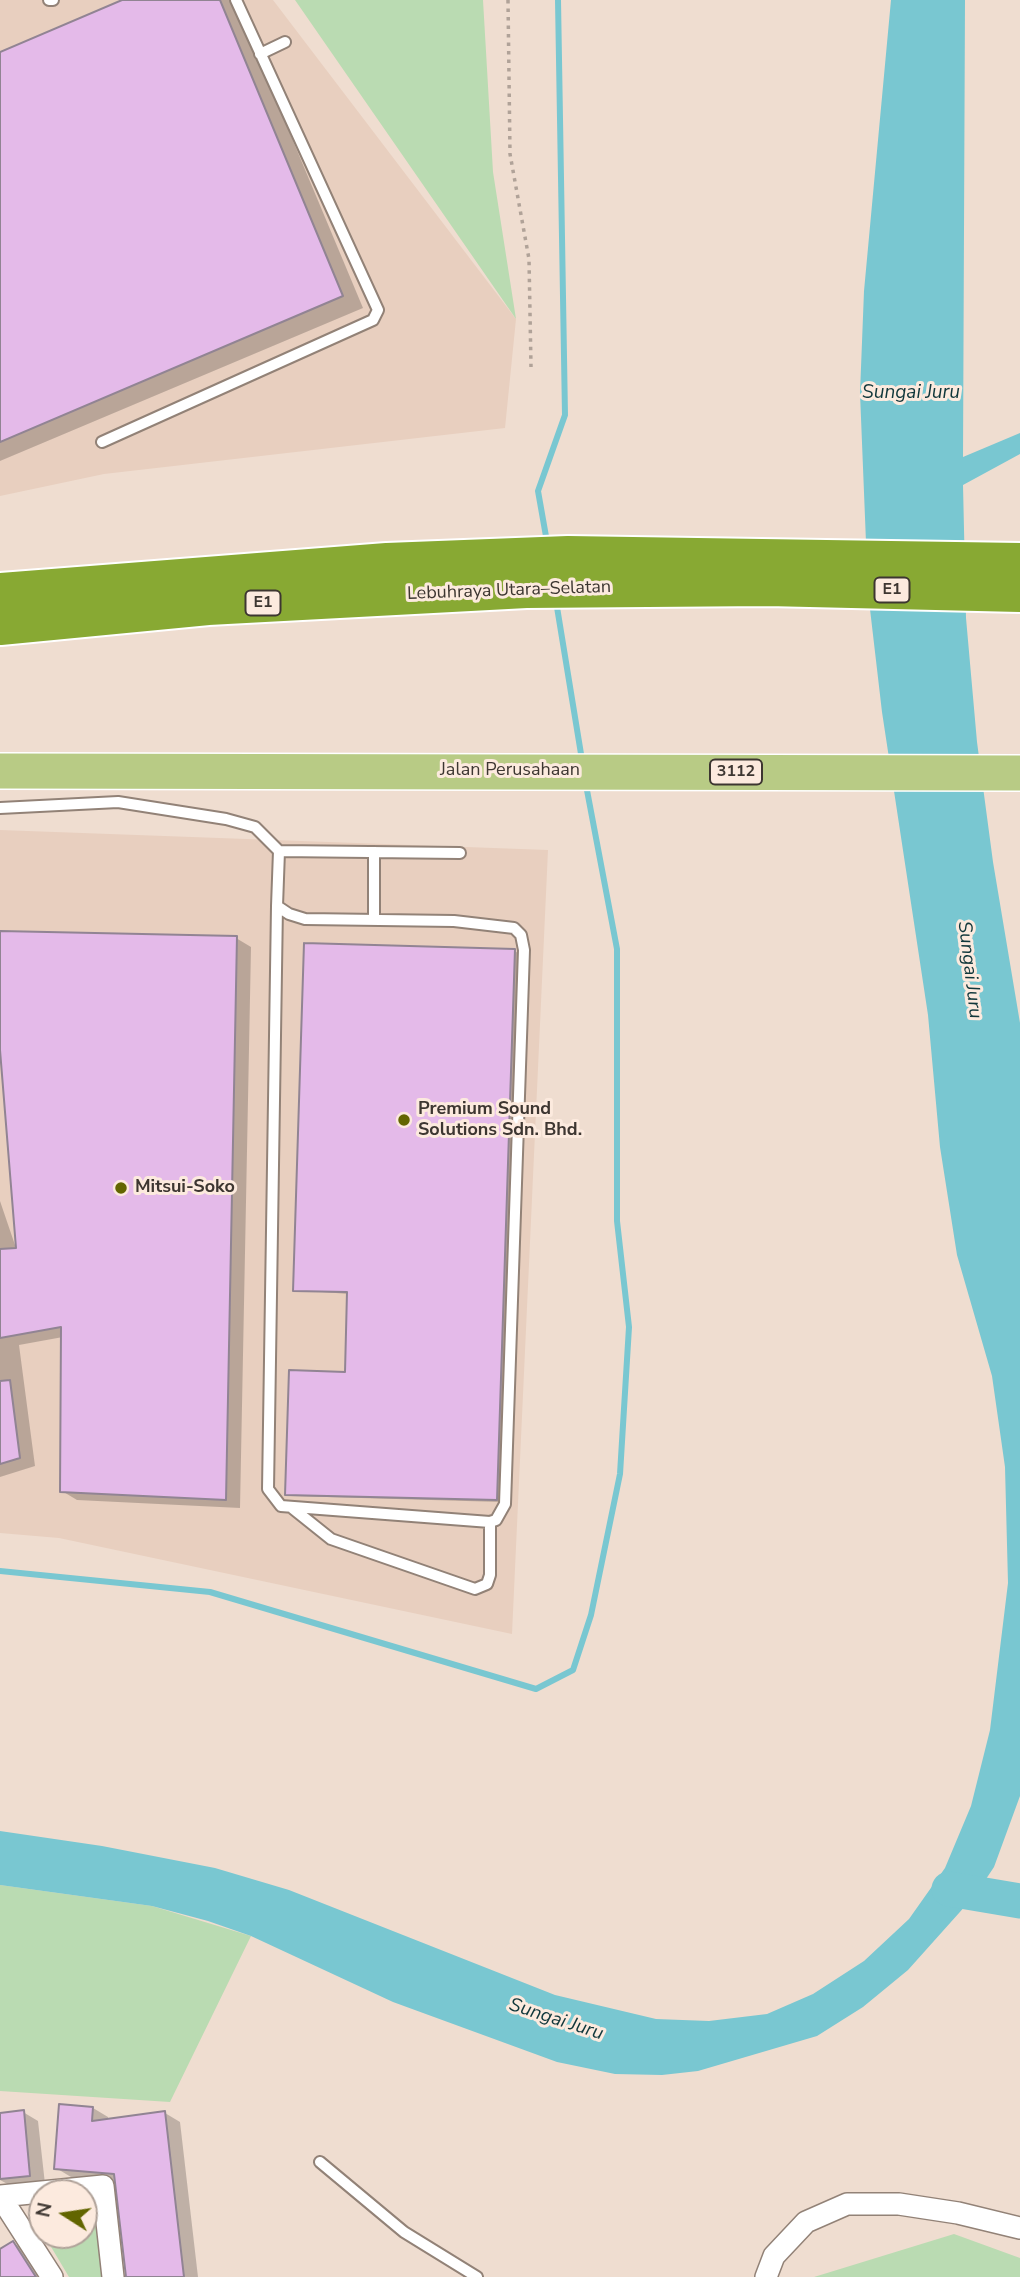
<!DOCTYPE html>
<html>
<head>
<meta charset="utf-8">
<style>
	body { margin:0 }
	#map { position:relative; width:1020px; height:2277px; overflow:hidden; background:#efddd0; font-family:"Nunito Sans",sans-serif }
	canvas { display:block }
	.north { position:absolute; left:28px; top:2179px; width:70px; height:70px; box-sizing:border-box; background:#fceade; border:2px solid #b0a299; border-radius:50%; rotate:282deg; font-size:19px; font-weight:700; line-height:28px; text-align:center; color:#3d3631 }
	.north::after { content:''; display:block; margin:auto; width:24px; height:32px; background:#626500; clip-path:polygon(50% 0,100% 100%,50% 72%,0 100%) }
</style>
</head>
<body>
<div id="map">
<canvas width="1020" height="2277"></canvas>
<div class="north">N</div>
</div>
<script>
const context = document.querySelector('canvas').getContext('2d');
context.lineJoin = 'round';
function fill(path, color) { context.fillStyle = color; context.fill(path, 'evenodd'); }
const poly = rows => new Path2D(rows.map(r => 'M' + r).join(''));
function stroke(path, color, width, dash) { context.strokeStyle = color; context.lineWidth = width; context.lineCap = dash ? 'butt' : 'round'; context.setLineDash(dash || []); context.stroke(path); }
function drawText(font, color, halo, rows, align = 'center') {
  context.font = font + ' "Nunito Sans",sans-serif'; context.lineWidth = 6; context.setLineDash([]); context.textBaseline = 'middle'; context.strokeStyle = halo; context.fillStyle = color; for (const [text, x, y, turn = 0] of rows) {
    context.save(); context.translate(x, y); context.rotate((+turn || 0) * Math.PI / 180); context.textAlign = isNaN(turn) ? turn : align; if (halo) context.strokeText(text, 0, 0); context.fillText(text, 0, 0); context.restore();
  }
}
fill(poly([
	[0,0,273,0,516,319,505,428,104,474,0,496],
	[0,830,548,850,512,1634,59,1538,0,1533]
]), '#e8cfbf');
fill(poly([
	[295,0,483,0,493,172,516,319],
	[0,1885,152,1906,251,1936,170,2102,0,2091],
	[94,2200,98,2204,105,2277,69,2277,44,2235,84,2235,84,2201],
	[954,2234,1020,2258,1020,2277,814,2277]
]), '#badbb2');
fill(poly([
	[891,0,965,0,963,457,1020,433,1020,454,963,485,966,618,977,742,993,862,1020,1023,1020,1796,994,1867,976,1894,908,1970,863,2007,817,2036,698,2071,662,2075,615,2074,557,2062,393,2002,251,1936,208,1921,152,1906,0,1885,0,1831,102,1846,215,1868,289,1890,555,1995,656,2019,709,2021,767,2014,813,1994,864,1961,909,1919,945,1868,971,1806,990,1730,1008,1583,1005,1467,992,1376,957,1255,940,1147,928,1015,882,712,868,592,860,393,864,291]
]), '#79c7d1');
fill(poly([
	[127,0,234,0,363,308,0,461,0,54],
	[0,933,236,938,251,947,240,1508,77,1500,62,1491,63,1337,19,1345,35,1466,0,1477,0,1201,16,1248,0,1028],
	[515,951,519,954,501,1502,291,1496,287,1494,347,1373,349,1294,295,1290],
	[93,2108,108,2117,108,2121,165,2113,180,2122,198,2277,127,2277,116,2181,71,2177,56,2168],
	[23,2112,38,2121,45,2184,13,2187,0,2180,0,2115],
	[13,2243,28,2251,45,2277,0,2277,0,2251]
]), '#0003');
stroke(poly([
	[547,542,538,491,565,415,558,0],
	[556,601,582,760],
	[0,1571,210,1592,536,1689,573,1670,591,1615,620,1474,629,1327,617,1221,617,949,586,785]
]), '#79c7d1', 6);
stroke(poly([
	[949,1889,1020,1901]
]), '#79c7d1', 35);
const building = poly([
	[122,0,220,0,343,296,0,442,0,52,122,0],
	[0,931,237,936,226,1500,60,1492,61,1327,0,1338,0,1249,16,1248,0,1050,0,931],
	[304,943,515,949,497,1500,285,1495,289,1370,345,1372,347,1292,293,1291,304,943],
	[10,1380,20,1458,0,1464,0,1381,10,1380],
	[59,2104,93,2107,92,2121,165,2111,184,2277,126,2277,114,2174,54,2169,59,2104],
	[24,2110,30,2176,0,2179,0,2113,24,2110],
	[13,2241,36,2277,0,2277,0,2249,13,2241]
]);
fill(building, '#e4bae9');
stroke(building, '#918493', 2);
const service = poly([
	[49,0,53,0],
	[260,54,285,42],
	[102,442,373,320,378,310,236,0],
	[0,808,118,802,226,819,255,827,279,851,277,906,289,914,305,919,454,921,514,928,521,935,524,950,505,1504,496,1520,490,1522,281,1506,268,1489,277,906],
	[279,851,460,853],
	[374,852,374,918],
	[291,1507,331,1539,475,1589,487,1584,490,1575,490,1522],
	[320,2162,404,2232,477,2277]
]);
const minor = poly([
	[0,2196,103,2186,113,2277],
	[0,2196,52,2277],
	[766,2277,774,2256,806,2222,847,2204,899,2204,958,2213,1020,2228]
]);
const primary = poly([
	[0,771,1020,773]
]);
const motorway = poly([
	[0,592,387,562,568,555,1020,562],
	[0,626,208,606,526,589,768,587,1020,593]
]);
stroke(service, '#928277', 14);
stroke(minor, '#928277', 24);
stroke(primary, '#fff', 38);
stroke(motorway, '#fff', 42);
stroke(poly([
	[508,0,510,154,529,259,531,367]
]), '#b0a298', 3.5, [3.5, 5]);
stroke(service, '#fff', 10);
stroke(minor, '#fff', 21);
stroke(primary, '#b8cb85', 35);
stroke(motorway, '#88a933', 38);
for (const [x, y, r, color] of [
	[404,1120,7,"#626500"],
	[121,1188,7,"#626500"]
]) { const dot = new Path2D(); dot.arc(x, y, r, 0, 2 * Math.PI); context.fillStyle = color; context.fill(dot); stroke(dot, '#fceade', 2.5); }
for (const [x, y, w] of [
	[892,590,35],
	[263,603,35],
	[736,772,52]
]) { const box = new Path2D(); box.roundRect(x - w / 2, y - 12.5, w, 25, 5); context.fillStyle = '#fceade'; context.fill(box); stroke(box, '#3d3631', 2); }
drawText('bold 16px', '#3d3631', null, [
	["E1",892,590],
	["E1",263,603],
	["3112",736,772]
]);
drawText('18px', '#3d3631', '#fceade', [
	["Lebuhraya Utara–Selatan",509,591,-2],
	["Jalan Perusahaan",510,771]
]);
drawText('bold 18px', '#3d3631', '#fceade', [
	["Premium Sound",418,1110],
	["Solutions Sdn. Bhd.",418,1131],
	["Mitsui-Soko",135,1188]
], 'left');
drawText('italic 19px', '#10373b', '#fceade', [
	["Sungai Juru",911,393],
	["Sungai Juru",969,970,83],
	["Sungai Juru",556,2020,18]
]);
</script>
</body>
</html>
